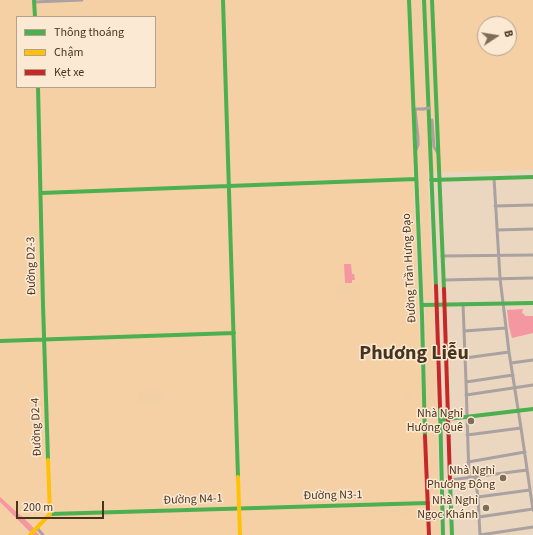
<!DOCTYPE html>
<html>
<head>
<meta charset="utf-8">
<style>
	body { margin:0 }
	#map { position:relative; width:533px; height:535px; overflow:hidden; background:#ebd7c0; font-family:"Source Sans 3",sans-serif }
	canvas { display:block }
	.legend { position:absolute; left:16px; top:16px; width:140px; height:72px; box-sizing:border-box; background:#fce9d4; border:1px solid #b4a18c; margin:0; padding:5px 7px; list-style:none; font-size:12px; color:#47341f }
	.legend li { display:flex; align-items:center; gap:8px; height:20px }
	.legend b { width:20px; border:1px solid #b4a18c }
	.north { position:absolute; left:477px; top:16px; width:40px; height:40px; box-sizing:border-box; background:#fce9d4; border:1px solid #b4a18c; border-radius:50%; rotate:78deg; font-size:11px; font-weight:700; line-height:16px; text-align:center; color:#47341f }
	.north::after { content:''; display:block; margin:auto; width:14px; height:18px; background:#806d57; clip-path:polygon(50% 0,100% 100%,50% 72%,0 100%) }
	.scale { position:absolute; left:16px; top:501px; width:88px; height:18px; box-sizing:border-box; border:2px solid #47341f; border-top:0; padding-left:5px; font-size:12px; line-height:14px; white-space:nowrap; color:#47341f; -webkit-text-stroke:3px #fce9d4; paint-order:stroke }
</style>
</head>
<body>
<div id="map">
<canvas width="533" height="535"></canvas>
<ul class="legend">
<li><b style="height:5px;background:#4caf50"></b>Thông thoáng</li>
<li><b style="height:5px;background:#ffc107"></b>Chậm</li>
<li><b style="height:5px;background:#c62828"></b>Kẹt xe</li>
</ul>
<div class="north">B</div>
<div class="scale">200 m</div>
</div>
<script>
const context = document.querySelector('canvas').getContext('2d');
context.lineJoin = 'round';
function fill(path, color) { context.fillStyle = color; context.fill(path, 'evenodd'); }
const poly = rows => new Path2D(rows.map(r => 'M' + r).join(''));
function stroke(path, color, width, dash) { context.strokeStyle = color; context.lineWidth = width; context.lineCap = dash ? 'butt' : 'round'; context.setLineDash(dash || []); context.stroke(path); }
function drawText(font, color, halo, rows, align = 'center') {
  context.font = font + ' "Source Sans 3",sans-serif'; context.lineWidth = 3; context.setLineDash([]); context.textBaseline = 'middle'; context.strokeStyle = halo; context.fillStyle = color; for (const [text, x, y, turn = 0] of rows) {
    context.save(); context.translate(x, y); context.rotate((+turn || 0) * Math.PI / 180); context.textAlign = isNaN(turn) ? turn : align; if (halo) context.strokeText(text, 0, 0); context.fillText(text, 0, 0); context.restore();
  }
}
fill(poly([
	[0,0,533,0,533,170,413,173,427,535,0,535],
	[17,17,155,17,155,87,17,87],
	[485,24,509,24,509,48,485,48]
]), '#f5d0a5');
fill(poly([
	[412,0,420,0,433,299,428,301,425,300,424,298,418,152,420,148,418,107,416,107],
	[426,0,428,0,432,106,430,106],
	[359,285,359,298,336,299,336,286],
	[426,307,433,307,434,310,440,535,432,535,427,422,425,309],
	[141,390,161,390,164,395,164,399,161,403,140,404,137,397,138,393],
	[406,392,409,392,411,394,412,402,408,401,405,403,405,393],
	[411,508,411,513,398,514,393,512,328,513,324,511,325,510]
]), '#f2cfa5');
fill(poly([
	[344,264,351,264,352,274,354,274,355,280,352,280,352,283,345,283],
	[523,309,522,313,524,314,525,316,533,316,533,333,512,338,509,327,507,310],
	[0,497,31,525,39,535,33,535,0,502]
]), '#f597a0');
stroke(poly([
	[34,2,82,0],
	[432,120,434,147,438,153],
	[416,150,418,145,418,138,415,109,423,109],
	[494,178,500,278,509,352,521,428,533,510],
	[495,206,533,205],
	[497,230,533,229],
	[442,256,533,255],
	[444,280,533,278],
	[463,304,466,382,469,478],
	[464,331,506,328],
	[465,358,509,352],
	[511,363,533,360],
	[466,382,513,375],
	[466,395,533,385],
	[467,435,521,428],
	[468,462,525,452],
	[475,477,478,497,480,535],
	[450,480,527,470],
	[478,497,530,490],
	[479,517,533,509],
	[37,528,43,535],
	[480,535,533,527]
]), '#aaa1a1', 3);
stroke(poly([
	[34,0,35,17],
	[223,0,238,477],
	[409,0,422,316,425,436],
	[424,0,436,286],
	[432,0,444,289],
	[38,87,43,305,48,460],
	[431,180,533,177],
	[41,193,416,179],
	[422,305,533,303],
	[0,341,234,333],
	[440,407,443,535],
	[440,420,533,409],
	[450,481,452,535],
	[50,514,428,503]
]), '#4caf50', 4);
stroke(poly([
	[48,460,50,514],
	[238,477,240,535],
	[30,535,50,514]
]), '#ffc107', 4);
stroke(poly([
	[436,286,440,407],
	[444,289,450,481],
	[425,436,429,535]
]), '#c62828', 4);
stroke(poly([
	[423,109,429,108]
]), '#aaa1a1', 3);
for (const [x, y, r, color] of [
	[471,421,4,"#806d57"],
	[503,478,4,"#806d57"],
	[486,508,4,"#806d57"]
]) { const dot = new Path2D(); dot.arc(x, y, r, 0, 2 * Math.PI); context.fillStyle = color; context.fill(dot); stroke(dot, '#fce9d4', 1.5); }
drawText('12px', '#47341f', '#fce9d4', [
	["Đường D2-3",32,266,-91],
	["Đường Trần Hưng Đạo",410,268,-93],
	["Đường D2-4",37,427,-92],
	["Đường N3-1",333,496,-1],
	["Đường N4-1",193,500,-2]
]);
drawText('12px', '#47341f', '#fce9d4', [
	["Nhà Nghỉ",463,414],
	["Hương Quê",463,428],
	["Nhà Nghỉ",495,471],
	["Phương Đông",495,485],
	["Nhà Nghỉ",478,501],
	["Ngọc Khánh",478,515]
], 'right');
drawText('bold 20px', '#47341f', '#fce9d4', [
	["Phương Liễu",414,355]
]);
</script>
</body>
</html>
